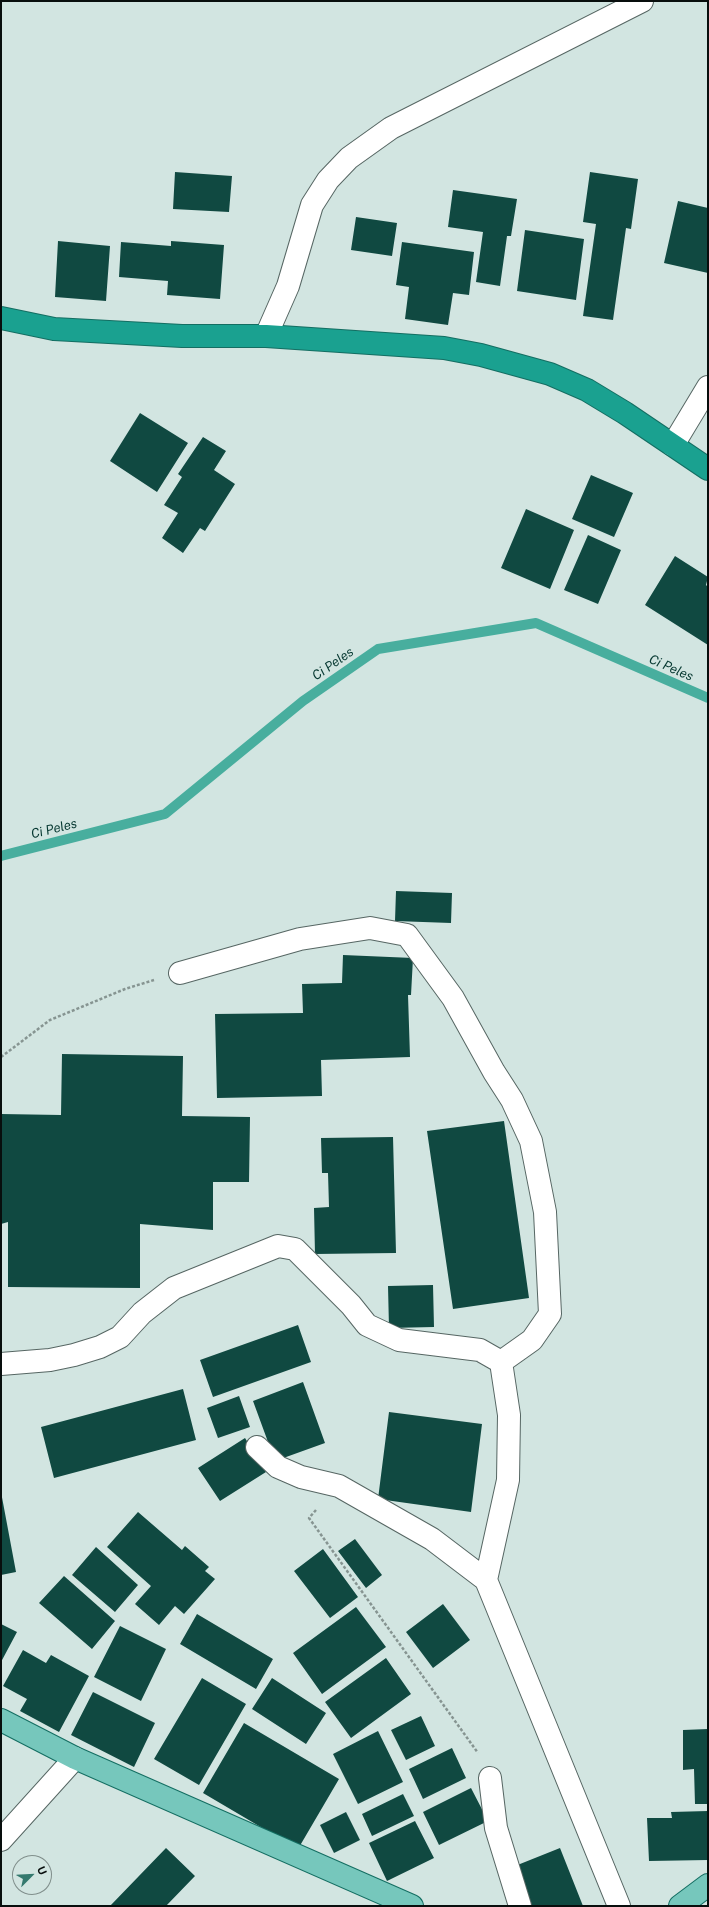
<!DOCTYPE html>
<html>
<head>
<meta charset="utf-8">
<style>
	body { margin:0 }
	#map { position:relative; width:709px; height:1907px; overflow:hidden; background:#d2e5e1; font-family:"Public Sans",sans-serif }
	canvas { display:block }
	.frame { position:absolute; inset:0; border:2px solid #080e0d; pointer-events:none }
	.north { position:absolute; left:12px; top:1855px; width:40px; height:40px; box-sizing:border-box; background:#d2e5e1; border:1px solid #818f8c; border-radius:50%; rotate:66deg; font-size:11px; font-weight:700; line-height:16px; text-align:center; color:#080e0d }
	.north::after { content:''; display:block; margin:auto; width:14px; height:18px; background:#34796e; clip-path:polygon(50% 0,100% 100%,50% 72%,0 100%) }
</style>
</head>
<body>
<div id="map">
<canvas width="709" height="1907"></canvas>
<div class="frame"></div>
<div class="north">U</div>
</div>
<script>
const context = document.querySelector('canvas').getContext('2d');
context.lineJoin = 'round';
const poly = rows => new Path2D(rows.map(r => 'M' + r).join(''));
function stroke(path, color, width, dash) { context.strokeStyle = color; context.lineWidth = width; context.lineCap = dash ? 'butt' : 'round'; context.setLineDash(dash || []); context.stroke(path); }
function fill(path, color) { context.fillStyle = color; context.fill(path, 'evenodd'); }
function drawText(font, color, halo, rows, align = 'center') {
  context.font = font + ' "Public Sans",sans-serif'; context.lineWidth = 4; context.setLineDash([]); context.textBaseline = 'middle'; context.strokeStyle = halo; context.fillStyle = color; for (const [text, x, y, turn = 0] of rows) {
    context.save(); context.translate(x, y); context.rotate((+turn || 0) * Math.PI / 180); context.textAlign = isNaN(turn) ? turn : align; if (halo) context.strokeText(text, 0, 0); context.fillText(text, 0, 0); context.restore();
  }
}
stroke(poly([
	[1,856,165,814,303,701,378,649,536,623,708,698]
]), '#48ae9e', 10);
fill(poly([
	[175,172,232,176,229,212,173,209],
	[590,172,638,179,631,229,626,228,613,320,583,316,596,224,583,222],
	[453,190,517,199,511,236,507,236,500,286,476,282,483,232,448,227],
	[678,201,708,208,708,273,664,263],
	[356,217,397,223,392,256,351,250],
	[525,230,584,239,576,300,517,291],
	[58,241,110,246,106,301,55,297],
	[171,241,224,245,220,299,167,295,168,281,119,277,121,242,171,246],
	[402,242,474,252,469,295,453,293,448,325,405,319,409,287,396,285],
	[140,413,188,443,157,492,110,461],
	[203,437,226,451,214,470,235,484,205,531,200,528,183,553,162,538,178,513,164,505,182,477,178,474],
	[591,475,633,493,614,537,572,519],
	[526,509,574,530,550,589,501,568],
	[588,535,621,550,598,604,564,590],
	[675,556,708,577,706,585,708,587,708,645,645,605],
	[396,891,452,893,451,923,395,921],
	[343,955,413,958,411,995,408,995,410,1057,321,1060,322,1096,217,1098,215,1014,303,1013,302,984,342,983],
	[62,1054,183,1056,182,1116,250,1117,249,1182,213,1182,213,1230,140,1224,140,1288,8,1287,8,1222,1,1224,1,1114,61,1115],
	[504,1121,529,1298,453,1309,427,1131],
	[393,1137,396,1253,315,1254,314,1208,329,1207,328,1173,322,1173,321,1138],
	[433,1285,434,1327,389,1328,388,1286],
	[298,1325,311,1362,213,1397,200,1360],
	[303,1382,325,1443,275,1461,253,1401],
	[183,1389,196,1440,54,1478,41,1427],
	[239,1396,250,1427,218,1438,207,1408],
	[389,1412,482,1424,471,1512,378,1499],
	[245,1438,266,1472,220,1501,198,1468],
	[1,1492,16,1572,1,1575],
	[138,1512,182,1550,185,1546,209,1567,205,1571,215,1579,184,1614,175,1606,159,1625,135,1604,151,1586,107,1547],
	[355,1539,382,1575,366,1588,338,1551],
	[96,1547,138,1585,115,1612,72,1575],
	[323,1549,358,1597,330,1618,294,1571],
	[64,1576,115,1621,92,1649,39,1603],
	[443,1604,470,1640,433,1668,406,1632],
	[356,1607,386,1647,322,1694,293,1653],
	[197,1614,273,1659,256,1689,180,1644],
	[1,1624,17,1632,1,1662],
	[120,1626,166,1649,141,1701,94,1677],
	[23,1650,46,1663,51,1655,89,1676,59,1732,20,1711,27,1699,3,1686],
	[386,1658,411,1694,351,1738,325,1702],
	[202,1678,246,1704,199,1785,154,1759],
	[272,1678,326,1713,306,1744,252,1709],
	[93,1692,155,1723,134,1767,71,1735],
	[421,1716,435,1746,406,1760,391,1730],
	[244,1723,339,1779,298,1849,203,1793],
	[708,1729,708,1804,695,1804,694,1769,683,1770,683,1730],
	[378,1731,403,1782,358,1804,333,1754],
	[452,1748,466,1778,423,1799,409,1769],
	[471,1788,488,1821,439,1845,423,1812],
	[403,1794,414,1816,372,1836,362,1814],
	[708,1811,708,1860,649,1861,647,1818,672,1818,671,1812],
	[346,1812,360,1840,334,1853,320,1825],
	[415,1821,434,1858,387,1881,369,1843],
	[166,1848,195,1876,166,1906,110,1906],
	[560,1848,583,1906,525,1906,510,1868]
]), '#104941');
const minor = poly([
	[266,336,288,286,312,205,328,180,349,158,391,128,642,1],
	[673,445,708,387],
	[1,1364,50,1360,74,1355,100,1347,120,1337,142,1313,174,1288,278,1246,295,1249,351,1305,367,1325,399,1340,480,1350,501,1362,532,1340,550,1314,545,1212,531,1141,512,1100,494,1072,453,998,407,935,370,928,300,939,180,973],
	[257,1447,278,1467,301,1477,339,1486,432,1539,486,1580,508,1480,509,1415,501,1362],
	[486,1580,619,1906],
	[490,1778,496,1828,520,1906],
	[1,1840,75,1758]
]);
const major = poly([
	[1,1720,75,1758,412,1906],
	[680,1906,708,1885]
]);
const highway = poly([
	[1,318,54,329,182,336,266,336,444,348,481,355,550,374,587,390,625,413,708,469]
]);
stroke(minor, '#566663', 24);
stroke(major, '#146e62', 24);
stroke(highway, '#146e62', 24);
stroke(poly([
	[1,1057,50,1020,125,989,154,980],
	[316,1510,309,1518,478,1753]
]), '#869491', 2.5, [3, 2]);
stroke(minor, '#fff', 22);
stroke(major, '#76c7bc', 22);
stroke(highway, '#1aa190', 22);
drawText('italic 13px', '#063831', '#d2e5e1', [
	["Ci Peles",333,664,-35],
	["Ci Peles",671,668,24],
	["Ci Peles",54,829,-14]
]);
</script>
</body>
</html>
